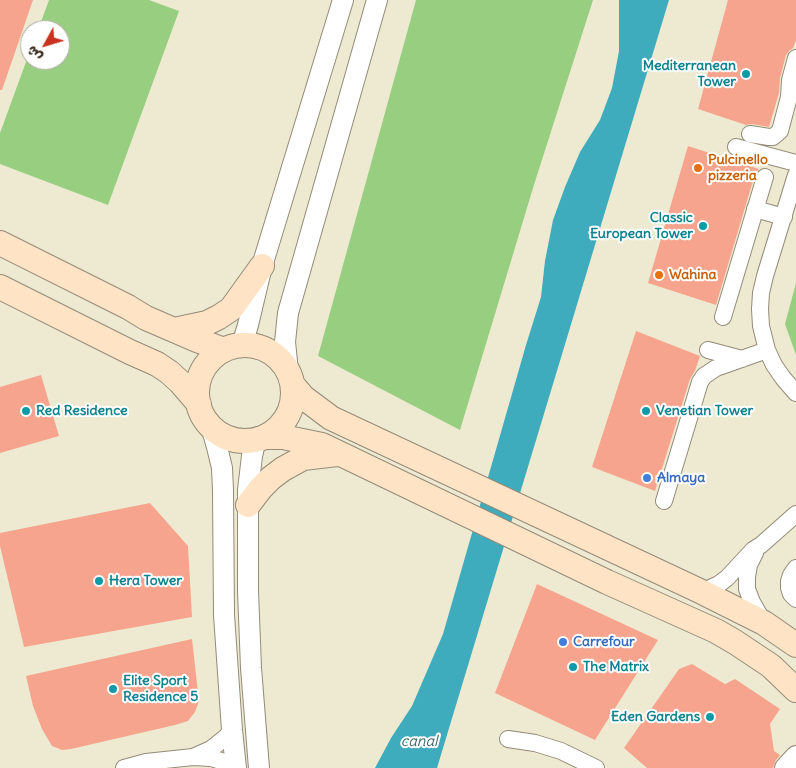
<!DOCTYPE html>
<html>
<head>
<meta charset="utf-8">
<style>
	body { margin:0 }
	#map { position:relative; width:796px; height:768px; overflow:hidden; background:#eeead1; font-family:Delius,"Playpen Sans Arabic",sans-serif }
	canvas { display:block }
	.north { position:absolute; left:20px; top:20px; width:50px; height:50px; box-sizing:border-box; background:#fff; border:1px solid #b1aaa5; border-radius:50%; rotate:231deg; font-size:14px; font-weight:700; line-height:20px; text-align:center; color:#3b2a1e }
	.north::after { content:''; display:block; margin:auto; width:18px; height:22px; background:#c8321e; clip-path:polygon(50% 0,100% 100%,50% 72%,0 100%) }
</style>
</head>
<body>
<div id="map">
<canvas width="796" height="768"></canvas>
<div class="north">ش</div>
</div>
<script>
const context = document.querySelector('canvas').getContext('2d');
context.lineJoin = 'round';
function fill(path, color) { context.fillStyle = color; context.fill(path, 'evenodd'); }
const poly = rows => new Path2D(rows.map(r => 'M' + r).join(''));
function stroke(path, color, width, dash) { context.strokeStyle = color; context.lineWidth = width; context.lineCap = dash ? 'butt' : 'round'; context.setLineDash(dash || []); context.stroke(path); }
function drawText(font, color, halo, rows, align = 'center') {
  context.font = font + ' Delius,sans-serif'; context.lineWidth = 4; context.setLineDash([]); context.textBaseline = 'middle'; context.strokeStyle = halo; context.fillStyle = color; for (const [text, x, y, turn = 0] of rows) {
    context.save(); context.translate(x, y); context.rotate((+turn || 0) * Math.PI / 180); context.textAlign = isNaN(turn) ? turn : align; if (halo) context.strokeText(text, 0, 0); context.fillText(text, 0, 0); context.restore();
  }
}
fill(poly([
	[49,0,149,0,179,11,108,205,0,164,0,133,30,51,30,60,60,60,60,30,38,30],
	[416,0,593,0,533,188,460,430,318,356],
	[796,283,796,355,785,324]
]), '#98ce80');
fill(poly([
	[619,0,669,0,437,768,375,768,391,738,412,706,443,634,526,345,541,297,545,261,553,220,565,187,580,152,600,120,612,88,619,51]
]), '#3facbd');
fill(poly([
	[0,0,33,0,2,90,0,90],
	[728,0,796,0,796,40,793,48,789,51,786,55,780,78,779,93,769,127,752,124,746,125,698,109],
	[688,146,759,169,755,174,716,305,648,283],
	[636,331,700,356,695,371,690,379,655,491,592,467],
	[41,375,59,436,0,453,0,387],
	[150,503,188,546,192,617,24,647,0,546,0,533],
	[537,584,658,640,595,740,495,693],
	[192,639,199,701,195,712,188,721,175,725,71,749,62,750,52,746,42,729,33,706,26,676],
	[692,664,725,684,735,679,780,709,770,724,774,751,780,755,776,760,773,768,647,768,624,748,679,669]
]), '#f7a48e');
const minor = poly([
	[750,134,769,137,773,137,780,131,789,97,790,80,796,58],
	[736,147,796,163],
	[796,175,765,276,761,293,760,309,761,326,767,350,774,365,783,378,796,393],
	[755,209,784,217],
	[723,317,765,177],
	[708,350,742,359],
	[664,501,700,382,704,376,716,368,767,350],
	[755,553,749,565,747,577,747,589,752,602,764,623],
	[796,568,791,575,789,581,789,588,791,594,796,599],
	[702,592,719,584,727,578,753,550,761,545,796,514],
	[508,739,535,743,561,751,596,768],
	[195,756,211,749,226,737,232,730],
	[124,768,146,762,193,757,211,758,221,761,232,768]
]);
const tertiary = poly([
	[242,345,248,325,262,266,343,0],
	[288,371,285,342,288,313,377,0],
	[211,426,217,447,222,468,223,490,224,615,232,730,236,768],
	[256,439,252,456,248,490,248,591,251,668,259,768],
	[785,768,796,756]
]);
const secondary = poly([
	[0,243,128,307,146,318,197,340,224,350],
	[0,287,130,352,157,364,169,372,180,382,199,404],
	[174,330,207,323,219,317,231,309,262,266],
	'197 393a48 48 0 1 1 96 0a48 48 0 1 1-96 0Z',
	[292,384,303,397,331,418,702,592,764,623,796,645],
	[264,437,283,437,322,445,607,582,716,631,735,642,771,666,796,690],
	[248,505,261,488,271,478,283,469,303,458,337,454]
]);
stroke(minor, '#948a78', 18);
stroke(tertiary, '#948a78', 22);
stroke(secondary, '#948a78', 26);
stroke(minor, '#fff', 16);
stroke(tertiary, '#fff', 20);
stroke(secondary, '#fee4c5', 24);
for (const [x, y, r, color] of [
	[746,74,5,"#0f9aa8"],
	[698,168,5,"#e8710a"],
	[703,226,5,"#0f9aa8"],
	[659,275,5,"#e8710a"],
	[26,411,5,"#0f9aa8"],
	[646,411,5,"#0f9aa8"],
	[647,478,5,"#3f7fe0"],
	[99,581,5,"#0f9aa8"],
	[563,642,5,"#3f7fe0"],
	[573,667,5,"#0f9aa8"],
	[113,689,5,"#0f9aa8"],
	[710,717,5,"#0f9aa8"]
]) { const dot = new Path2D(); dot.arc(x, y, r, 0, 2 * Math.PI); context.fillStyle = color; context.fill(dot); stroke(dot, '#fff', 2); }
drawText('bold 14px', '#0d838f', '#fff', [
	["Mediterranean",736,66,"right"],
	["Tower",736,82,"right"],
	["Classic",693,218,"right"],
	["European Tower",693,234,"right"],
	["Red Residence",36,411],
	["Venetian Tower",656,411],
	["Hera Tower",109,581],
	["The Matrix",583,667],
	["Elite Sport",123,681],
	["Residence 5",123,697],
	["Eden Gardens",700,717,"right"]
], 'left');
drawText('bold 14px', '#c56008', '#fff', [
	["Pulcinello",708,160],
	["pizzeria",708,176],
	["Wahina",669,275]
], 'left');
drawText('bold 14px', '#366cbe', '#fff', [
	["Almaya",657,478],
	["Carrefour",573,642]
], 'left');
drawText('italic 15px', '#3d6466', '#fff', [
	["canal",419,742]
]);
</script>
</body>
</html>
